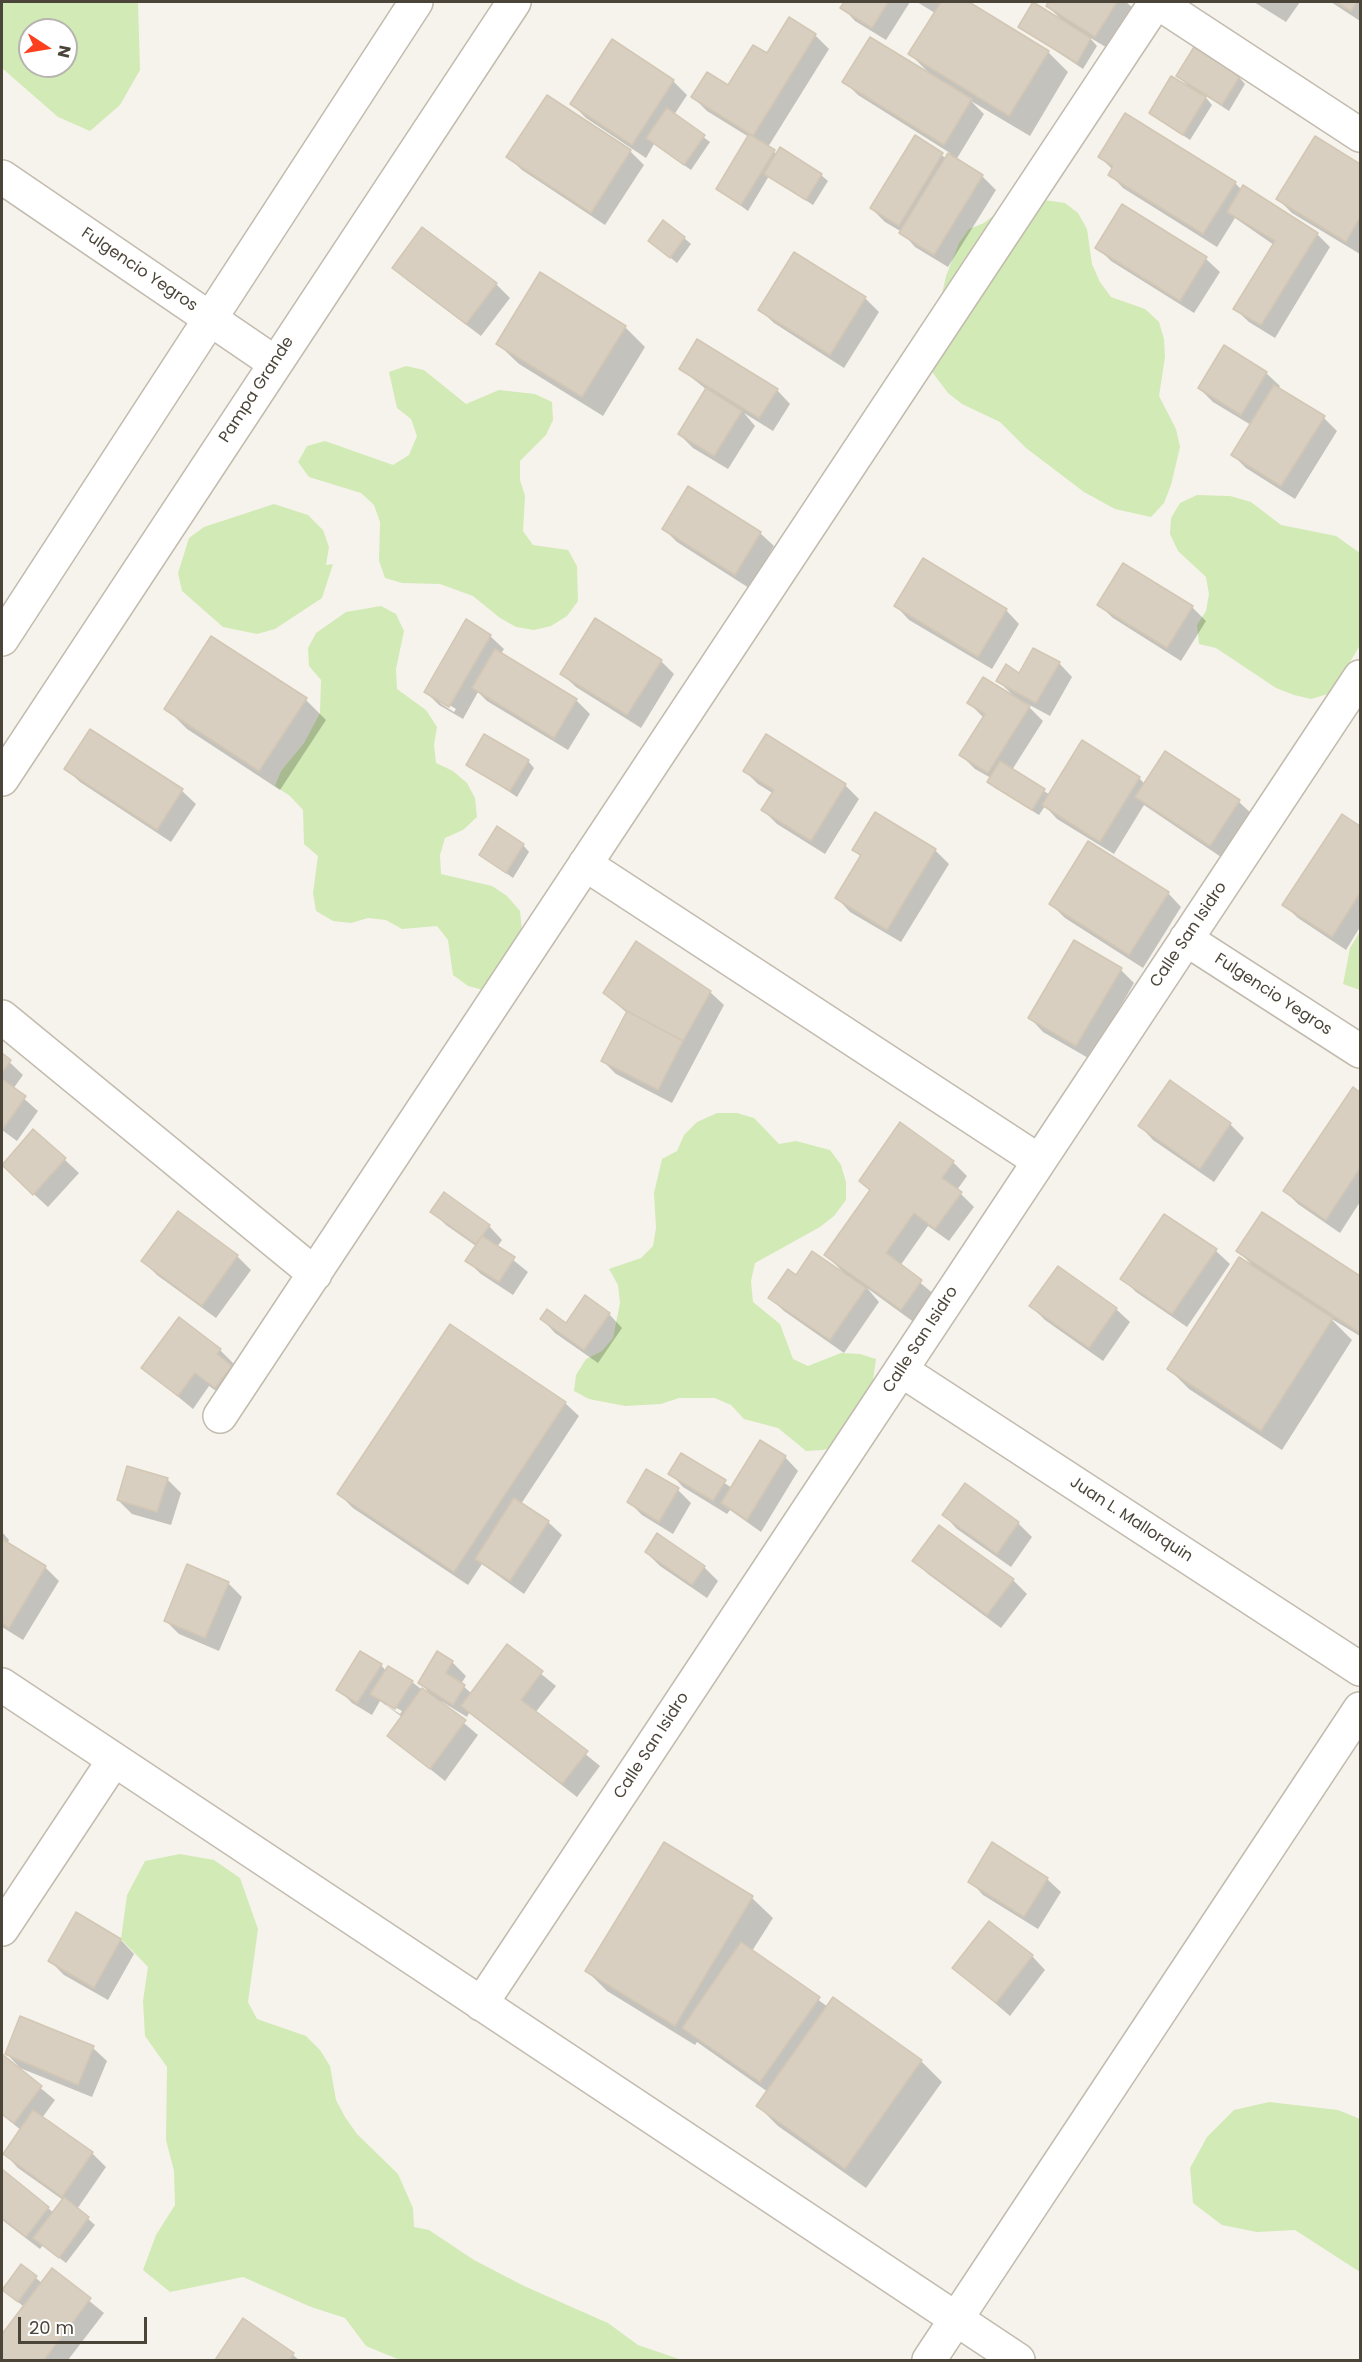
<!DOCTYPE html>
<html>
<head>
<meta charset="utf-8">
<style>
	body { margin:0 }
	#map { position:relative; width:1362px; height:2362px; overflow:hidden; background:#f6f3ec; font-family:Poppins,sans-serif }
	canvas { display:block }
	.frame { position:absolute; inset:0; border:3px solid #4b4439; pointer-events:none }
	.north { position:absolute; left:18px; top:18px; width:60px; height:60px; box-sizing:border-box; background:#fff; border:2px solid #b7b4b0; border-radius:50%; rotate:102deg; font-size:16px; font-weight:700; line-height:24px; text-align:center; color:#4b4439 }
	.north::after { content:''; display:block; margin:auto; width:21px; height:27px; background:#fc3f1d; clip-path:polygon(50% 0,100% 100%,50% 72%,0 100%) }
	.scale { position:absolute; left:18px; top:2317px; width:129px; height:27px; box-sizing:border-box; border:3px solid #4b4439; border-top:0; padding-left:8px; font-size:18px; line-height:21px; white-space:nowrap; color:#4b4439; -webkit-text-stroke:4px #fff; paint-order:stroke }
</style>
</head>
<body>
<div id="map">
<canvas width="1362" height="2362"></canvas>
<div class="frame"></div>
<div class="north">N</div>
<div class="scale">20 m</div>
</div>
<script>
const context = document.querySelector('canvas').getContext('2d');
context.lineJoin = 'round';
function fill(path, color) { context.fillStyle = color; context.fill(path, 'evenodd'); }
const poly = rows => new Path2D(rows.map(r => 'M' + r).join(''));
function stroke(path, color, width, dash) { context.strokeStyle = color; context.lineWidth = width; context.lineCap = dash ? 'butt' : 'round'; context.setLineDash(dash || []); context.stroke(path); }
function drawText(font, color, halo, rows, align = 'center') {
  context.font = font + ' Poppins,sans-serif'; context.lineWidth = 4.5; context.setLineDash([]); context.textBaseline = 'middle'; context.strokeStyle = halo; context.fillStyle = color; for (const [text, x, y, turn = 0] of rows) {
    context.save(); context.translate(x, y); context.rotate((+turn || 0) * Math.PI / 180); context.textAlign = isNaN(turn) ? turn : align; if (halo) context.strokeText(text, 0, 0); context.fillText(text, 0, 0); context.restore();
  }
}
fill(poly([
	[2,2,138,2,140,70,120,105,90,131,58,117,2,68],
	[30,30,66,30,66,66,30,66],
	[1030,198,1065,203,1078,213,1087,229,1092,264,1100,282,1111,297,1145,309,1159,322,1164,339,1165,357,1159,396,1176,429,1180,447,1171,485,1164,503,1151,517,1115,509,1084,492,1026,448,1000,422,962,404,948,393,926,364,946,276,959,243,969,229,984,223,1013,200],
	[406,366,424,370,466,404,499,390,535,394,552,402,553,420,546,435,520,461,520,480,525,496,523,531,533,545,568,550,577,566,578,601,567,616,551,626,534,630,516,627,500,618,473,596,440,584,402,583,385,578,379,561,380,522,374,505,361,493,309,477,298,462,307,446,325,441,393,465,409,455,417,436,411,419,397,408,389,372],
	[1197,495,1230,496,1251,502,1281,525,1336,536,1360,553,1360,645,1340,679,1328,694,1311,699,1294,695,1276,688,1216,648,1199,644,1197,625,1206,611,1209,594,1206,577,1178,551,1170,534,1171,518,1180,503],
	[274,504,308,515,323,530,329,547,326,565,333,564,322,598,275,629,257,634,223,627,182,591,178,573,189,538,204,527],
	[381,606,396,614,404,631,396,669,397,689,426,710,437,727,434,745,436,763,453,771,467,783,475,798,477,817,463,830,445,838,440,855,441,874,492,886,507,896,520,911,522,930,513,965,487,991,468,986,453,975,448,940,437,926,402,929,386,920,368,918,351,923,333,921,316,911,313,893,318,856,304,844,303,810,290,796,275,786,281,771,304,743,320,713,321,680,309,666,308,648,316,633,346,612],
	[1359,933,1360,933,1360,990,1343,984,1350,948],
	[717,1113,737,1113,754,1118,779,1144,796,1141,830,1150,841,1165,846,1182,846,1200,834,1216,820,1227,755,1263,751,1281,753,1302,780,1324,793,1359,808,1366,841,1353,860,1354,876,1359,871,1395,842,1444,823,1450,806,1451,778,1428,744,1419,731,1405,715,1398,679,1398,661,1404,625,1406,589,1399,574,1391,576,1375,586,1359,602,1351,613,1338,620,1303,618,1285,609,1269,641,1258,653,1246,656,1228,654,1193,662,1159,677,1151,684,1135,697,1122],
	[180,1854,214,1860,240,1878,258,1929,248,2002,257,2019,306,2036,320,2050,330,2066,336,2100,345,2117,357,2134,398,2174,413,2208,414,2227,429,2230,474,2260,524,2286,608,2323,638,2345,682,2360,400,2360,366,2346,345,2318,311,2307,243,2277,170,2292,143,2270,156,2235,175,2205,174,2171,166,2140,167,2067,145,2036,143,2001,148,1967,121,1939,127,1895,145,1861],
	[1269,2102,1338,2110,1360,2119,1360,2272,1295,2230,1257,2232,1222,2225,1193,2203,1190,2168,1207,2137,1234,2110]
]), '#d2eab5');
fill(poly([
	[845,2,910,2,886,40,855,21,842,7],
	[917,2,966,2,1048,52,1068,72,1030,136,971,101,984,114,956,160,982,176,996,190,948,267,915,247,902,232,885,222,871,208,916,137,947,159,950,153,858,95,844,81,930,74,910,54,935,13],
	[1050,2,1126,2,1134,9,1109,49,1089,37,1097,46,1083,69,1020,27,1062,20,1047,6],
	[1254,2,1300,2,1286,22],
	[1331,2,1360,2,1360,21],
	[815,35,829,49,768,147,778,155,821,175,828,181,813,205,769,176,748,211,718,189,749,137,707,111,693,97,728,87,767,55],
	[1178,76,1239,77,1245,84,1229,111,1203,94,1212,105,1190,140,1150,113,1189,87],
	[673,81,687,95,674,115,710,142,691,170,654,144,646,158,586,118,572,104],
	[548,97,630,151,644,165,605,225,522,170,508,157],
	[1316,139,1360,166,1360,254,1292,213,1278,199],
	[1100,157,1235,183,1242,190,1317,234,1330,247,1275,338,1249,322,1235,309,1274,245,1235,218,1217,247,1123,188,1110,174,1113,170],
	[1122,206,1206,259,1220,272,1194,313,1111,261,1097,247],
	[684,238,691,244,677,263,650,241],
	[394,268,496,284,510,298,481,336,408,281],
	[865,298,879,312,844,368,774,323,760,310],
	[625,327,645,347,603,416,519,364,498,344],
	[681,369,777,390,790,404,773,431,744,413,755,426,728,469,693,448,679,434,707,390],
	[1266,373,1280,386,1278,389,1324,418,1337,431,1295,499,1246,468,1233,455,1251,425,1213,402,1199,388],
	[664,529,760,533,774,546,749,588,677,542],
	[1099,605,1192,607,1206,621,1181,661,1113,618],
	[896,606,1006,610,1019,624,992,669,909,620],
	[490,636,504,649,501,654,576,700,590,714,568,750,487,701,478,692,463,719,439,705,426,692],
	[440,699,456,709,454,712,440,703],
	[212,638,306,700,326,720,280,790,187,729,166,708],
	[661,661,674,674,641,728,576,687,562,674],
	[1059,663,1072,677,1050,716,1024,702,1043,721,1012,770,1050,795,1139,778,1145,784,1165,753,1239,802,1253,815,1224,859,1144,805,1114,854,1057,819,1045,806,1039,815,995,788,989,782,991,778,975,769,961,755,984,718,969,703,1014,696,998,681],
	[91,731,182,791,196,804,171,842,80,782,66,769],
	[766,736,846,786,859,799,825,854,777,824,763,810,774,794,758,784,745,771],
	[528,761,534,768,517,797,468,764],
	[1342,816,1360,828,1360,927,1346,950,1298,918,1284,905],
	[523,845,529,852,513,878,481,855],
	[854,850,935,850,949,864,901,942,850,912,837,898,861,857],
	[1168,893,1181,907,1143,968,1065,918,1051,904],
	[1121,970,1134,983,1090,1059,1043,1032,1030,1018],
	[710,992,724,1005,672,1103,616,1074,602,1060,627,1013,604,993],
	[2,1055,23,1075,13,1089,38,1111,17,1141,2,1130],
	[1171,1082,1230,1124,1244,1138,1214,1182,1153,1140,1140,1126],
	[1354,1089,1360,1093,1360,1202,1340,1233,1298,1204,1285,1191],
	[901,1124,953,1162,967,1176,957,1190,974,1207,949,1241,928,1226,900,1266,935,1295,915,1323,867,1288,879,1302,844,1353,784,1311,770,1298,797,1277,843,1272,826,1255,871,1191,861,1181],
	[34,1131,79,1173,48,1207,3,1166],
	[432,1211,489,1226,502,1240,497,1247,528,1272,513,1295,481,1274,467,1261,476,1246,446,1225],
	[179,1213,237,1256,251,1270,216,1318,157,1275,143,1261],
	[1263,1214,1360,1277,1360,1336,1330,1318,1352,1340,1282,1450,1189,1389,1169,1369,1254,1267,1238,1251],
	[1164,1216,1216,1251,1230,1264,1187,1327,1136,1292,1122,1278],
	[1031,1306,1116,1309,1130,1322,1103,1361,1045,1320],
	[609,1314,622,1328,598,1363,555,1333,542,1319,566,1325],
	[180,1319,220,1350,234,1364,231,1367,244,1380,229,1400,209,1386,193,1409,143,1368],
	[565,1403,579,1416,521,1504,548,1522,562,1535,524,1594,482,1564,468,1585,353,1508,339,1494],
	[682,1455,732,1488,785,1457,798,1471,761,1532,730,1510,727,1514,683,1487,670,1473],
	[167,1479,181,1493,171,1525,132,1514,118,1500],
	[965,1485,1018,1523,1032,1537,1011,1567,957,1529,944,1515],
	[678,1490,691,1503,673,1534,642,1515,629,1502],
	[2,1532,9,1540,7,1544,45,1567,59,1581,23,1640,2,1627],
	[646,1552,704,1567,718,1581,707,1598,660,1566],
	[914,1561,1013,1580,1027,1594,1001,1628,928,1574],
	[228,1583,242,1597,219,1651,179,1634,165,1620],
	[508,1647,556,1686,535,1713,600,1766,577,1797,469,1713,467,1717,441,1701,440,1703,478,1735,445,1781,389,1736,402,1717,380,1701,372,1715,352,1703,338,1689,381,1665,386,1671,412,1682,433,1698,420,1682,452,1662,466,1676,461,1684,472,1694],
	[386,1702,402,1711,400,1714,386,1705],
	[665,1844,752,1898,773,1918,752,1951,828,2007,833,1999,922,2062,942,2082,866,2188,778,2126,758,2106,768,2092,697,2042,695,2045,607,1991,587,1971],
	[1047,1879,1061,1892,1038,1929,983,1895,970,1881],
	[77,1914,121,1940,134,1954,108,2000,64,1975,50,1961],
	[1032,1956,1045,1970,1010,2016,954,1968],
	[21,2018,93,2048,107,2061,92,2097,20,2068,7,2054],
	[2,2056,55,2100,42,2118,92,2153,106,2167,77,2209,95,2225,66,2263,43,2245,40,2249,2,2220,2,2171,54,2213,63,2200,18,2168,5,2154,21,2130,2,2115],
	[21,2266,42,2283,52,2270,104,2313,68,2360,2,2360,2,2337,24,2307,4,2290],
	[244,2320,293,2355,299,2360,216,2360]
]), '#0003');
const building = poly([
	[844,2,888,2,872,28,840,8,844,2],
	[941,2,969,2,1049,51,1009,116,908,54,941,2],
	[1033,2,1091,38,1077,63,1018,27,1033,2],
	[1048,2,1117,2,1095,37,1046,6,1048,2],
	[1336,2,1357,2,1351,11,1336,2],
	[789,17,816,34,753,136,691,97,707,72,728,85,753,45,767,53,789,17],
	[870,37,972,99,944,145,842,82,870,37],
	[612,39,674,80,632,145,570,104,612,39],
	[1194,47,1240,76,1222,105,1176,76,1194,47],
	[1171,76,1206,97,1183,135,1149,113,1171,76],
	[547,95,631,150,591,213,506,157,547,95],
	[667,108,705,135,684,165,646,138,667,108],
	[1125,113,1236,182,1203,234,1108,175,1113,166,1098,157,1125,113],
	[749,134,775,150,741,205,716,189,749,134],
	[915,135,943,153,899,226,870,208,915,135],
	[1315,136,1360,164,1360,217,1346,242,1276,199,1315,136],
	[780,147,822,174,806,200,764,174,780,147],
	[948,153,983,175,934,255,899,233,948,153],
	[1243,185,1318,233,1261,325,1233,309,1275,241,1227,212,1243,185],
	[1122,204,1207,257,1180,301,1095,248,1122,204],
	[663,220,685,237,670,258,648,241,663,220],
	[422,227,497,283,466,324,392,268,422,227],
	[794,252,866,297,830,355,758,310,794,252],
	[540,272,626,326,582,397,496,344,540,272],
	[697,339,778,389,759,418,679,369,697,339],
	[1224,345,1267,372,1241,415,1198,388,1224,345],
	[1274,385,1325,416,1281,486,1231,455,1274,385],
	[706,388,742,411,714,456,678,434,706,388],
	[688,486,761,532,735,575,662,529,688,486],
	[923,558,1007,609,978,657,894,606,923,558],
	[1123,563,1193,606,1167,648,1097,605,1123,563],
	[595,618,662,660,627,715,560,674,595,618],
	[466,619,491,635,449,707,424,692,466,619],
	[211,636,307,698,259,771,164,709,211,636],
	[1033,648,1060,662,1036,703,996,681,1006,664,1019,673,1033,648],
	[495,649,577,699,554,738,472,688,495,649],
	[983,677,1030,706,988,773,959,755,985,714,967,703,983,677],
	[90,729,183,789,157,830,64,769,90,729],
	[484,734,529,760,510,791,466,765,484,734],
	[766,734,846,784,811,841,761,810,774,790,743,771,766,734],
	[1082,740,1140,777,1100,842,1042,805,1082,740],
	[1165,751,1240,800,1210,846,1135,797,1165,751],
	[1000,761,1045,789,1032,810,987,782,1000,761],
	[875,812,936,849,887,930,835,898,861,855,852,850,875,812],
	[1342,814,1360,826,1360,893,1332,937,1282,905,1342,814],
	[497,826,524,844,506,873,479,855,497,826],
	[1088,841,1169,892,1129,955,1049,904,1088,841],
	[1074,940,1122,968,1076,1046,1028,1018,1074,940],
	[636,941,711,991,683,1041,627,1011,603,993,636,941],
	[627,1011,683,1041,658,1090,601,1061,627,1011],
	[2,1053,11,1060,2,1073,2,1053],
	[2,1079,26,1096,3,1129,2,1128,2,1079],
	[1170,1080,1231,1123,1200,1169,1138,1126,1170,1080],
	[1353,1087,1360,1092,1360,1168,1326,1220,1283,1191,1353,1087],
	[900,1122,954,1161,942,1178,962,1192,935,1229,914,1213,886,1253,922,1280,901,1310,824,1255,870,1190,859,1181,900,1122],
	[33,1129,66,1158,33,1195,2,1165,33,1129],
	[444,1192,490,1225,476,1244,430,1212,444,1192],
	[178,1211,238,1255,202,1306,141,1261,178,1211],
	[1262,1212,1360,1276,1360,1333,1236,1251,1262,1212],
	[1164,1214,1217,1249,1172,1314,1120,1279,1164,1214],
	[482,1236,515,1257,499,1282,465,1261,482,1236],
	[812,1251,866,1288,830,1340,768,1298,788,1269,796,1275,812,1251],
	[1239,1257,1333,1318,1261,1431,1167,1369,1239,1257],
	[1058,1266,1117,1308,1089,1348,1029,1306,1058,1266],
	[585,1295,610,1313,584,1350,540,1319,547,1309,566,1323,585,1295],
	[179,1317,221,1349,217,1354,232,1366,215,1388,195,1373,178,1396,141,1368,179,1317],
	[450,1324,566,1402,454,1572,337,1494,450,1324],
	[760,1440,786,1456,747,1520,721,1503,760,1440],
	[681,1453,726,1480,713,1501,668,1474,681,1453],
	[127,1466,168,1478,157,1512,117,1500,127,1466],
	[646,1469,679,1488,659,1522,627,1502,646,1469],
	[965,1483,1019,1522,997,1554,942,1515,965,1483],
	[514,1498,549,1521,510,1581,475,1559,514,1498],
	[939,1525,1014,1579,987,1615,912,1561,939,1525],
	[657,1533,705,1566,692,1585,645,1552,657,1533],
	[2,1539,46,1566,9,1628,2,1623,2,1539],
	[187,1564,229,1582,205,1638,164,1621,187,1564],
	[507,1644,543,1671,521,1700,588,1751,562,1784,461,1706,507,1644],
	[360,1651,382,1664,357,1703,336,1690,360,1651],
	[437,1651,453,1661,446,1673,465,1685,453,1705,418,1683,437,1651],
	[388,1666,413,1681,395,1709,370,1694,388,1666],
	[422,1688,466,1720,430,1769,387,1736,422,1688],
	[664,1842,753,1896,675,2026,585,1971,664,1842],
	[992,1842,1048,1878,1024,1917,968,1882,992,1842],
	[76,1912,121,1939,94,1988,48,1961,76,1912],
	[989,1921,1033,1955,996,2003,952,1968,989,1921],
	[741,1942,820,1997,760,2082,682,2028,741,1942],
	[833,1997,922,2060,845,2169,756,2106,833,1997],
	[20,2016,94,2046,78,2085,5,2054,20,2016],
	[2,2054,42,2086,14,2123,2,2114,2,2054],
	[33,2110,93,2152,62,2197,3,2154,33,2110],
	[2,2169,49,2207,26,2237,2,2218,2,2169],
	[64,2197,89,2217,59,2258,33,2238,64,2197],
	[21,2264,37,2276,18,2302,2,2290,21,2264],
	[52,2268,91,2298,44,2360,2,2360,2,2334,52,2268],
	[243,2318,294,2353,289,2360,215,2360,243,2318]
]);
fill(building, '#d8cfc1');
stroke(building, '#d3c7b4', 1.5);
const minor = poly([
	[1157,2,1360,135],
	[2,177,275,363],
	[2,639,416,2],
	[2,779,514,2],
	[585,864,1039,1161],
	[1186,939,1360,1051],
	[2,1017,315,1274],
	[901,1370,1360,1669],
	[220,1416,1156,2],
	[2,1685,1018,2360],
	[2,1929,114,1760],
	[481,2004,1360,677],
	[929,2360,1360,1709]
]);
stroke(minor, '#c2bbae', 36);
stroke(minor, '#fff', 33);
drawText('16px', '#4b4439', '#fff', [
	["Fulgencio Yegros",139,270,34],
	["Pampa Grande",257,390,-57],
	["Calle San Isidro",1189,935,-56],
	["Fulgencio Yegros",1273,995,33],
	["Calle San Isidro",921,1340,-57],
	["Juan L. Mallorquin",1131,1520,33],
	["Calle San Isidro",652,1746,-57]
]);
</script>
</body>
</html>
